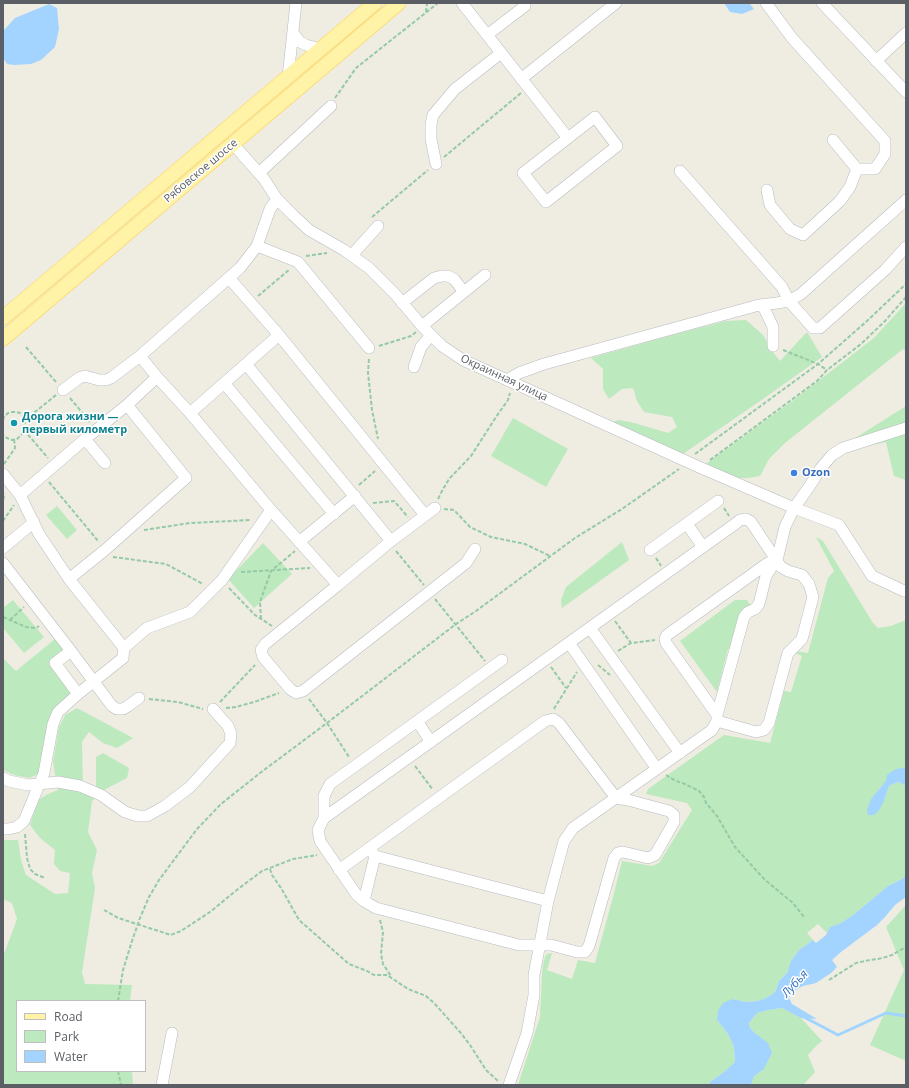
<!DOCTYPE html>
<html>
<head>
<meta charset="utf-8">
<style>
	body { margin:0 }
	#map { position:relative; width:909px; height:1088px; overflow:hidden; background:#efece2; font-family:"Open Sans",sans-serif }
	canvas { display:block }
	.frame { position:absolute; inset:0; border:4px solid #5b5f65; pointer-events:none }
	.legend { position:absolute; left:16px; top:1000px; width:130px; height:72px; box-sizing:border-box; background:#fff; border:1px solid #bdbfc1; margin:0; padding:5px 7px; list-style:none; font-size:12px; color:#5b5f65 }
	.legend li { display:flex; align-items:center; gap:8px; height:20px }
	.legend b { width:20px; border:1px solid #bdbfc1 }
</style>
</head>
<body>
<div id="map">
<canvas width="909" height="1088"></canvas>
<div class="frame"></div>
<ul class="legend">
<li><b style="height:5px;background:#fff3a7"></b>Road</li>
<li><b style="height:11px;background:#bce9bd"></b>Park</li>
<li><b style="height:11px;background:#a2d4ff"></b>Water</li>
</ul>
</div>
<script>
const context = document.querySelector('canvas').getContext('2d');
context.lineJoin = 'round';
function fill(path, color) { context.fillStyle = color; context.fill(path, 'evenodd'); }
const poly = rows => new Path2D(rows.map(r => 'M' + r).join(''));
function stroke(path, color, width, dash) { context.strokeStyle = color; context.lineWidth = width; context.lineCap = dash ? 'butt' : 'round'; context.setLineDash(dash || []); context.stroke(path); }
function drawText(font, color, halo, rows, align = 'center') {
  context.font = font + ' "Open Sans",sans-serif'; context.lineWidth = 3; context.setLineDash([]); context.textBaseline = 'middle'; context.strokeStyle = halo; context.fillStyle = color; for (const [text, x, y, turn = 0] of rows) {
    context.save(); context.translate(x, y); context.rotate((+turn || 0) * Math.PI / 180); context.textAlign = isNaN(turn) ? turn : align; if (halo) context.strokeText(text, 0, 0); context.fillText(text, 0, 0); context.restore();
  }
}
fill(poly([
	[906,303,906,352,903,349,785,443,769,459,760,476,748,478,738,478,703,466,795,399,874,338],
	[746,320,763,335,773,352,780,361,807,332,822,357,763,399,683,454,610,423,619,420,634,423,668,433,677,427,672,417,644,412,637,401,633,388,622,389,609,399,603,389,603,369,591,358,672,335,726,321],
	[906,406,906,480,894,476,886,442,863,447,849,442],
	[513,418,568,449,546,487,491,456],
	[57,506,77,530,67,539,46,515],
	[816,537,823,541,873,623,878,628,891,626,906,620,906,768,901,768,879,789,884,801,889,786,898,782,905,785,906,786,906,822,905,830,906,840,906,875,902,879,888,886,853,915,841,923,830,927,827,933,818,924,807,933,813,940,799,950,791,961,787,973,779,981,776,990,773,994,764,999,757,1001,746,1002,733,999,717,1020,728,1034,734,1047,735,1062,724,1072,710,1082,709,1085,518,1085,540,1017,542,974,543,964,545,957,547,954,552,953,547,970,572,979,578,960,595,963,613,897,622,861,652,866,659,863,692,810,687,803,646,794,648,789,724,735,770,743,784,691,791,692,802,656,795,653,796,651,808,653,828,578,834,571],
	[622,542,629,560,562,608,561,600,566,587],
	[263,543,292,574,254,608,228,579],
	[13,600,44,637,24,653,3,628,3,608],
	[735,600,747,600,751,606,732,651,728,649,717,692,680,641],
	[55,639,65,649,50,661,73,690,50,716,41,773,29,778,14,775,3,770,3,658,16,671],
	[77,708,133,738,117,748,103,743,89,732,82,742,83,791,96,787,96,757,103,753,129,768,127,778,104,790,92,801,88,832,97,850,92,873,95,888,82,972,85,984,132,985,130,1001,17,1001,17,1071,132,1071,133,1085,3,1085,3,954,4,954,17,919,12,903,3,899,3,840,18,840,21,860,26,875,55,894,68,893,70,873,60,871,54,864,55,850,40,838,30,825,38,800,48,794,58,790,57,778,55,775,53,762,59,727,65,715],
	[906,905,906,1061,870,1045,904,970,886,927],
	[782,1008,801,1018,822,1041,817,1045,808,1055,815,1072,803,1085,751,1085,754,1076,763,1070,756,1034,750,1028,749,1023,757,1013,768,1010]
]), '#bce9bd');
fill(poly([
	[724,3,749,3,754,9,742,14,730,12],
	[49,4,57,8,59,29,55,47,41,60,31,64,14,65,7,64,3,58,3,33,4,30,15,18],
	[901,768,906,768,906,786,905,785,898,782,889,786,884,801,879,810,874,815,868,815,867,810,871,799,886,781,887,775,894,770],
	[906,875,906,897,895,905,885,917,877,925,841,952,832,960,837,967,831,973,816,983,803,986,792,992,789,998,792,1004,817,1019,801,1018,782,1008,768,1010,757,1013,749,1023,750,1028,756,1034,768,1043,772,1053,763,1070,754,1076,751,1085,709,1085,710,1082,724,1072,735,1062,734,1047,728,1034,717,1020,718,1011,723,1003,733,999,746,1002,757,1001,764,999,773,994,776,990,779,981,787,973,791,961,799,950,813,940,816,943,826,935,830,927,841,923,853,915,888,886,902,879]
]), '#a2d4ff');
stroke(poly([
	[804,1017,838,1035,886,1013,906,1016]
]), '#a2d4ff', 3);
const minor = poly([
	[462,3,568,138],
	[766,3,792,38,885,141,885,154,875,169,857,169,850,187,840,201,803,235,790,229,770,205,767,190],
	[822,3,906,92],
	[293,33,300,42,306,45,320,49],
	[487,35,525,6],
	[876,61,906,33],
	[288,77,296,3],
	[521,79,616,3],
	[595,117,617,146,546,202,523,173,595,117],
	[833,140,857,169],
	[233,144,264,179,277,199,293,215,309,230,344,250,369,268,395,294,422,326,442,346,463,360,699,467,794,508,839,525,872,576,904,591,906,590],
	[436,164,431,139,431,124,433,115,455,89,501,53],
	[680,171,782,287,789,301,813,328,820,328,885,270,906,247],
	[259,173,331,106],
	[257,246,298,262,369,348],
	[352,255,378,226],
	[229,278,279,335,425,515],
	[402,303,434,278,442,276,448,276,454,279,464,292],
	[759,305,777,303,789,301,801,294,906,200],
	[422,326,485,275],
	[246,364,391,541],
	[414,367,421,347,431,335],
	[157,377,190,413,271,510,338,585,265,644,261,650,263,657,290,689,296,693,303,691,466,563,475,549],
	[507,380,519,373,544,364,759,305,764,308,773,327,773,346],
	[224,383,334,514],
	[63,390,79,378,85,376,99,380,106,380,111,378,140,356],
	[190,413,279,335],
	[85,439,105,463],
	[3,474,20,495,39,534,69,579,124,648],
	[20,495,85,439,127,405,157,377,140,356,240,268,257,246,270,209,277,199],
	[687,524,703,547],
	[299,542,355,496],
	[3,548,34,522],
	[650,550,718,501],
	[3,563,71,651,112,706,117,709,123,709,128,706,139,698],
	[69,579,105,550,186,478,127,405],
	[338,585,391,541,435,508],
	[590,628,680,753],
	[569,643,657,769],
	[71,651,55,663,78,694],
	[717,715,744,617,748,612,755,609,759,604,766,576,771,568,777,560,785,527,794,508,809,487,821,468,832,455,843,448,906,428],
	[417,721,431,742],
	[3,778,9,781,28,785,58,782,80,786,101,795,125,812,138,816,147,816,165,806,190,787,230,743,231,734,228,726,213,709],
	[324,818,324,796,330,784,502,660],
	[3,829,8,829,17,827,24,821,44,773,53,724,58,712,78,694,123,658,124,648,147,628,190,612,222,580,271,510],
	[369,848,375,856,548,901],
	[339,870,545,721,553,719,559,723,616,798,628,800,669,811,674,815,674,822,655,855,648,858,623,852,618,853,614,858,589,946,585,952,577,952,551,945,519,945,376,908,364,901,356,894,320,841,318,830,324,818,735,524,740,520,746,519,751,522,781,567,788,571,802,575,809,584,813,597,802,639,788,653,769,723,764,730,756,732,717,721],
	[364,901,375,856],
	[162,1085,172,1033],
	[509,1085,527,1033,534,995,534,975,548,901,564,841,573,828,712,730,717,721,717,715,666,643,665,639,667,635,768,563,777,560]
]);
const major = poly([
	[3,318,375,3],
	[3,339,399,3]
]);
stroke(minor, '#b8bbc0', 12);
stroke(major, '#ffd14c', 15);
stroke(poly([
	[426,12,427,3],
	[335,98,356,68,438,3],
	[444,157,521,93],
	[372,217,428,170],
	[306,256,327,253],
	[258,296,290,269],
	[379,346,411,336,416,332],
	[26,347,56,382],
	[783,350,818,364,827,370],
	[369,359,368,373,372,410,378,439],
	[70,398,90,422],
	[3,420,4,417,8,413,12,412,16,412,20,413,24,416,25,425,24,430,22,434,17,439,12,440,7,438,3,435],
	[25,420,56,395],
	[24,430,48,458],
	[695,454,818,364,867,321,906,284],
	[710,460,752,429,817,381,827,370,861,344,885,321,906,297],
	[4,464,15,448,14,439],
	[49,482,99,542],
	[359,485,375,471],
	[438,499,442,491,449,479,471,456,496,417,508,400,510,393],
	[3,500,5,494],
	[373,503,394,501,408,517],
	[724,508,729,516],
	[444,509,454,510,470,527,491,537,525,544,550,556],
	[3,521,14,505],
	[144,530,190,523,251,520],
	[396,551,424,585],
	[113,557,166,564,203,584],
	[656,558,661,566],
	[241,572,310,568],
	[229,588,255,615,272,626],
	[435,599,485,661],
	[3,617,26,627,36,628,39,626],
	[261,619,260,602,271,571,295,551],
	[10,620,24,607],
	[615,621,631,643],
	[618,651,631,643,655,640],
	[598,665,610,675],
	[551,667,566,688],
	[149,699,178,702,203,709],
	[309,699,327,723,349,757],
	[220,702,255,665],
	[226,708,236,707,254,702,279,693],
	[554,709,555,707,577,672],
	[415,766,433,790],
	[666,775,676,781,685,784,699,791,704,797,706,803,717,816,735,847,765,880,793,903,804,917],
	[25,834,27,858,30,869,35,874,45,878],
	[270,869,272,875,281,888,299,920,349,964,367,971,374,975,387,975,408,989,426,996,434,1003,460,1032,470,1045,486,1070,499,1082],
	[104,910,118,918,171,935,181,931,210,912,238,889,262,871,293,859,317,855],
	[380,920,383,932,381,954,383,964,391,976],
	[829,980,856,963,870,960,878,959,886,957,892,955,906,947],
	[118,1001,123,970,132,941,140,918,149,897,159,880,197,829,221,804,260,773,327,723,456,624,476,611,575,538,622,509,679,469],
	[118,1071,121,1085]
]), '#95caa6', 2, [4, 2]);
stroke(minor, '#fff', 11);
stroke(major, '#fff3a7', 14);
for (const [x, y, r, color] of [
	[14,423,4,"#0f9aa8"],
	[794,473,4,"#3f7fe0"]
]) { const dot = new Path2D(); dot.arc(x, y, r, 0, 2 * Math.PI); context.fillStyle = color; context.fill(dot); stroke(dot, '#fff', 1.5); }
drawText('11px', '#5b5f65', '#fff', [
	["Рябовское шоссе",201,171,-40],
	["Окраинная улица",504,378,25]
]);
drawText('bold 11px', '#0d838f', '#fff', [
	["Дорога жизни —",22,417],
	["первый километр",22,430]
], 'left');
drawText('bold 11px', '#366cbe', '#fff', [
	["Ozon",802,473]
], 'left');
drawText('italic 12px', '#3573bb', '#fff', [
	["Лубья",795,984,-47]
]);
</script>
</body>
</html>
